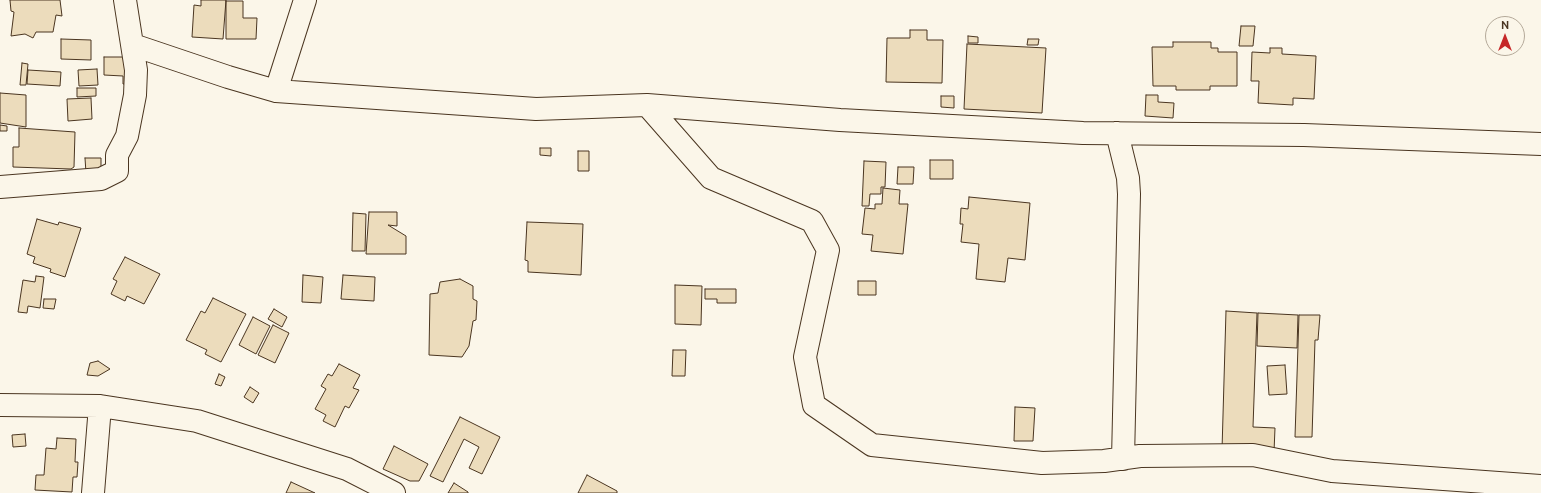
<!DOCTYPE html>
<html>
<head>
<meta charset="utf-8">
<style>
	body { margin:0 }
	#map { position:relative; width:1541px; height:493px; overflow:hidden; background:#fbf6e9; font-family:Ubuntu,sans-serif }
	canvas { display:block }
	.north { position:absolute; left:1485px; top:16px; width:40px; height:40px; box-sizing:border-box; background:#fbf6e9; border:1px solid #b4a999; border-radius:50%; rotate:0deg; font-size:11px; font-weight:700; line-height:16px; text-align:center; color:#4a3520 }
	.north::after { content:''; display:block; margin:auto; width:14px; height:18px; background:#c62828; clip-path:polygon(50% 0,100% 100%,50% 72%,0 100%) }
</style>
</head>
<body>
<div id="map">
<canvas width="1541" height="493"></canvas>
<div class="north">N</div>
</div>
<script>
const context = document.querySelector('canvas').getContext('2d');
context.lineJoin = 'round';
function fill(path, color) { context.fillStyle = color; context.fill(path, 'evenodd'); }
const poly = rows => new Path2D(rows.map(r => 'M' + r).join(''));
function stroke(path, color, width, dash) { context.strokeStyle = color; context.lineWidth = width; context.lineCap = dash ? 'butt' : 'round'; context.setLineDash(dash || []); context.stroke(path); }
const building = poly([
	[10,0,60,0,62,16,56,15,53,32,36,32,33,38,25,34,11,36,14,12,11,11,10,0],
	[201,0,226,0,223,39,192,37,194,5,201,6,201,0],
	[226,1,243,1,243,18,257,18,256,39,226,39,226,1],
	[1241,26,1255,26,1253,46,1239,46,1241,26],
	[910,30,927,30,927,40,943,40,942,83,886,82,887,38,910,38,910,30],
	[968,36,978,37,978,43,968,43,968,36],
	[61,39,91,40,91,60,61,59,61,39],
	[1028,39,1039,39,1038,45,1027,45,1028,39],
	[1173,42,1211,42,1211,48,1218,48,1218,52,1237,52,1237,86,1210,86,1210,90,1176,90,1176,86,1153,86,1152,47,1173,47,1173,42],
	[967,44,1046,48,1042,113,964,109,967,44],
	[1270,48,1282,48,1282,54,1316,56,1314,99,1293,98,1293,105,1258,103,1259,81,1251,81,1252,52,1270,53,1270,48],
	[104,57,132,57,132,84,123,84,123,76,104,75,104,57],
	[22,63,28,64,26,85,20,85,22,63],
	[97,69,98,85,79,86,78,70,97,69],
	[28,70,61,72,60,86,27,84,28,70],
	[77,88,96,88,96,96,77,97,77,88],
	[0,93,26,95,26,127,0,123,0,93],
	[1146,95,1158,95,1158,102,1174,103,1173,118,1145,116,1146,95],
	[941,96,954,96,954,108,941,107,941,96],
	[91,98,92,119,68,121,67,99,91,98],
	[0,125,7,126,7,131,0,131,0,125],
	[19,128,75,132,74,167,71,169,13,167,13,147,19,147,19,128],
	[540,148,551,148,551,156,540,155,540,148],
	[578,151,589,151,589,171,578,171,578,151],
	[85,158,101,158,101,173,86,173,85,158],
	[930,160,953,160,953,179,930,179,930,160],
	[864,161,886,162,885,187,881,187,881,194,870,194,869,206,862,206,864,161],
	[898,167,914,167,913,184,897,184,898,167],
	[883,188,900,190,899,204,908,204,903,254,871,251,873,235,862,234,865,208,875,209,875,204,882,204,883,188],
	[969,197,1030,203,1025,260,1008,258,1005,282,976,279,979,244,961,242,963,224,960,224,961,208,968,209,969,197],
	[369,212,397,212,397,226,388,225,406,236,406,254,366,254,369,212],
	[353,213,366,214,365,251,352,251,353,213],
	[37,219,58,225,59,222,81,228,65,277,50,272,51,269,33,263,35,257,27,254,37,219],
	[527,222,583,224,581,275,528,272,528,261,525,260,527,222],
	[125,257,160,274,144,304,127,296,125,301,111,294,117,281,113,279,125,257],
	[303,275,323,277,321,303,302,302,303,275],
	[343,275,375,277,374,301,341,299,343,275],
	[36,276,44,277,40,308,28,306,27,313,18,312,23,280,35,282,36,276],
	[460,279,473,286,473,299,477,301,476,320,473,321,469,346,462,357,429,355,430,294,438,293,440,282,460,279],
	[858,281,876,281,876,295,858,295,858,281],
	[675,285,702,286,701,325,675,324,675,285],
	[705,289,736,289,736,303,717,303,717,299,705,299,705,289],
	[213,298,246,314,221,362,205,354,207,350,186,340,201,311,205,313,213,298],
	[44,299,56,299,54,309,43,308,44,299],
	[274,309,287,317,282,327,268,319,274,309],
	[1226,311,1257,313,1253,427,1275,428,1274,452,1222,450,1226,311],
	[1258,313,1298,315,1297,348,1257,346,1258,313],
	[1299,315,1320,315,1318,340,1315,340,1312,437,1295,437,1299,315],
	[253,317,270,326,256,354,239,345,253,317],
	[273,325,289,333,275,363,258,355,273,325],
	[673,350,686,350,685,376,672,376,673,350],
	[98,361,110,369,98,376,87,375,90,363,98,361],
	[339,364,360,375,353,388,359,390,349,408,345,406,335,427,323,421,326,415,315,409,326,389,321,386,328,374,332,376,339,364],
	[1285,365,1287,394,1269,395,1267,366,1285,365],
	[219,374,225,377,221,386,215,384,219,374],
	[250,387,259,393,253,403,244,397,250,387],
	[1015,407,1035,408,1033,441,1014,441,1015,407],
	[460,417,500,437,482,474,469,468,479,447,464,439,443,482,430,476,460,417],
	[25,434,26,446,13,447,12,435,25,434],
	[57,438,76,439,75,462,78,462,77,477,73,477,72,492,35,490,36,475,44,475,46,448,56,449,57,438],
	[394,446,428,464,419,481,410,481,383,469,394,446],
	[587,475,617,491,617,493,578,493,587,475],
	[291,482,315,493,286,493,291,482],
	[454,483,468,492,468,493,448,493,454,483]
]);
fill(building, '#ecdcbc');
stroke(building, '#4a3520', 1);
const street = poly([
	[133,45,228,77,276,91,536,109,647,105,840,120,1083,133,1304,135,1541,144],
	[276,91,305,0],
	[647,105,711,178,812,221,828,250,805,357,814,405,872,445,1042,463,1104,461,1140,456,1253,455,1332,471,1541,486],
	[1117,133,1128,178,1129,194,1123,459],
	[0,187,101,179,117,171,117,155,127,136,135,95,136,70,125,0],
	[0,405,100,406,197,421,347,469,394,493],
	[93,493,100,406]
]);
stroke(street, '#4a3520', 24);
stroke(street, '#fbf6e9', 22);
</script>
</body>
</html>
